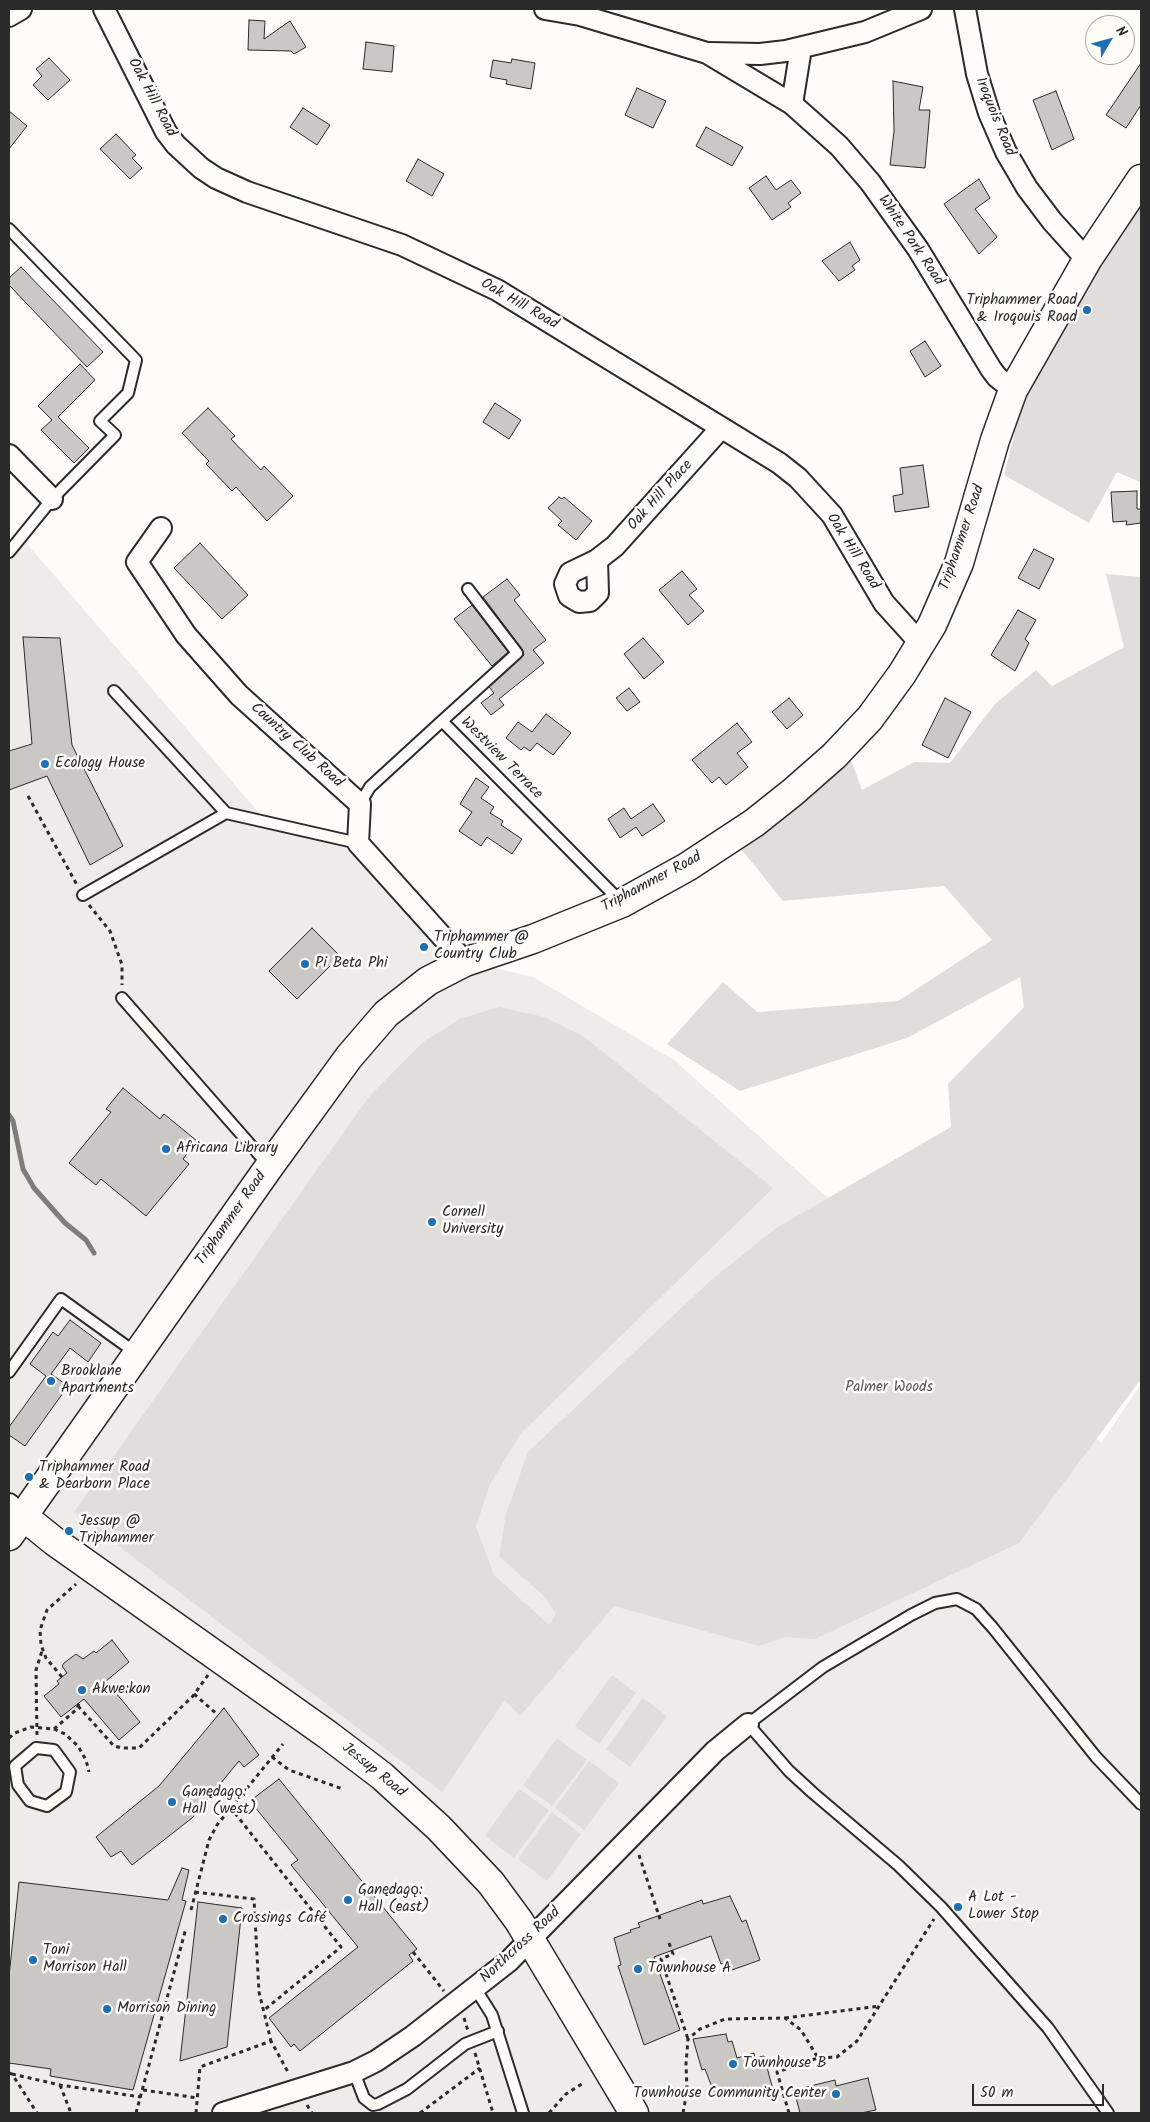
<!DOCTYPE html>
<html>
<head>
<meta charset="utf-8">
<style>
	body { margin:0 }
	#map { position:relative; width:1150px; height:2122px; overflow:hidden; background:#fdfcf7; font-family:Kalam,sans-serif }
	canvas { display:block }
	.frame { position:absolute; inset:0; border:10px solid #2b2b2b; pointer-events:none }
	.north { position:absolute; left:1085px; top:15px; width:50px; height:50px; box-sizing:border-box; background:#fdfcf7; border:1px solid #a9a8a5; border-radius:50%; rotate:53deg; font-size:14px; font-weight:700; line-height:20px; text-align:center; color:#2b2b2b }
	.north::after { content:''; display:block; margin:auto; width:18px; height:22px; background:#1f6fb2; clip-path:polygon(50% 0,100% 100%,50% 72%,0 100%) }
	.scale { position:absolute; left:972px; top:2084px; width:132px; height:22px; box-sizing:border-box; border:2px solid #2b2b2b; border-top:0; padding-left:6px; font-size:15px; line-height:18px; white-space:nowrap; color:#2b2b2b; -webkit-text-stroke:4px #fdfcf7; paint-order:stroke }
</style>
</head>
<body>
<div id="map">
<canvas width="1150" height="2122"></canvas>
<div class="frame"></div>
<div class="north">N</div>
<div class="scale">50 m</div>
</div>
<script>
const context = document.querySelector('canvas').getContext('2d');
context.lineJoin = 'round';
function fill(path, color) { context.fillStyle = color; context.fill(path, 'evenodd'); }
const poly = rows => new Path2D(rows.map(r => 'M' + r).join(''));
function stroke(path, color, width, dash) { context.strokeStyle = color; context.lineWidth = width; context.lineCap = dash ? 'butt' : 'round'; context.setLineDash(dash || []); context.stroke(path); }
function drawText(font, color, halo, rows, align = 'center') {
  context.font = font + ' Kalam,sans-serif'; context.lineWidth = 5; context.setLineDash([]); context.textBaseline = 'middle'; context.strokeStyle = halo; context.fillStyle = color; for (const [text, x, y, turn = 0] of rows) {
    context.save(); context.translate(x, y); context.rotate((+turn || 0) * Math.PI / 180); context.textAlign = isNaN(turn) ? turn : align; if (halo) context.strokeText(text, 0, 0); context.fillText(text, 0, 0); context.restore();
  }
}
fill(poly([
	[22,538,267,822,360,845,471,962,533,977,674,1060,1101,1443,1141,1384,1141,2113,9,2113,9,554]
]), '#edece8');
fill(poly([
	[1141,203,1141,487,1140,482,1117,472,1089,523,1004,475,1035,351],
	[1106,574,1141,577,1141,1379,1019,1543,815,1639,785,1637,759,1646,614,1606,520,1716,505,1700,442,1792,74,1512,368,1098,423,1042,460,1019,499,1007,544,1017,583,1036,773,1188,521,1433,490,1484,476,1527,494,1575,549,1625,556,1614,546,1598,499,1556,506,1514,528,1452,709,1282,776,1228,951,1127,948,1084,1024,1007,1020,977,907,1038,740,1091,667,1044,723,982,757,1012,898,1001,992,940,944,886,783,901,742,850,851,760,862,790,914,762,950,763,995,704,1036,670,1052,686,1124,647],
	[612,1675,636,1693,599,1744,575,1726],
	[643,1698,667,1716,630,1767,606,1749],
	[557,1738,587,1760,552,1806,523,1785],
	[589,1761,619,1783,584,1830,555,1808],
	[519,1789,549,1810,514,1858,485,1836],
	[552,1812,581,1834,547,1881,518,1859]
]), '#dfdeda');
stroke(poly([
	[9,1115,13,1121,23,1169,34,1188,65,1223,86,1240,94,1253]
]), '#7e7d7b', 5);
const building = poly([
	[249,20,265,21,264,39,290,21,306,47,294,54,291,51,248,50,249,20],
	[366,42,394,46,392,72,363,69,366,42],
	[49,58,70,80,48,100,33,85,42,76,36,69,49,58],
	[512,59,535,63,531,89,506,84,507,80,490,77,493,60,511,63,512,59],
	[1141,63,1141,105,1126,128,1106,115,1141,63],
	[893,81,923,87,919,110,930,110,925,168,890,165,894,131,893,81],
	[637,88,666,101,653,128,625,115,637,88],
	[1056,91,1074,139,1052,150,1033,100,1056,91],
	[303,108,330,125,317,145,290,127,303,108],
	[9,111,27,126,9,149,9,111],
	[706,127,743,147,732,166,696,146,706,127],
	[116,134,136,155,132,158,142,168,130,179,100,149,116,134],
	[418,159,444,174,432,196,406,181,418,159],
	[766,176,776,190,791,180,801,193,788,203,791,207,772,220,749,188,766,176],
	[979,179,990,198,975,209,997,237,979,254,944,204,979,179],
	[850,242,860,260,852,266,855,270,839,281,822,261,850,242],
	[21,267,103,352,87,367,9,285,9,278,21,267],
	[925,341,941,366,925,377,910,351,925,341],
	[80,364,95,380,58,417,89,448,74,463,41,430,52,420,38,406,80,364],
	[495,403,521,420,509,439,483,422,495,403],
	[208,408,235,436,231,439,261,470,264,466,293,496,267,521,236,487,232,491,206,464,209,461,182,433,208,408],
	[923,465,929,507,895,512,893,496,903,494,900,468,923,465],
	[1137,491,1137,509,1141,509,1141,523,1126,525,1127,521,1113,522,1111,492,1137,491],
	[559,497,562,499,564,497,592,521,576,540,558,525,562,521,548,508,559,497],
	[200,543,248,595,222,619,174,568,200,543],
	[1034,549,1054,559,1039,589,1018,578,1034,549],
	[682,571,697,589,689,595,704,611,688,625,659,590,682,571],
	[507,579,520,595,514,600,546,640,533,650,544,663,499,699,504,705,491,715,481,703,494,693,489,687,524,655,522,649,483,597,507,579],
	[472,605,508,652,492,666,454,619,472,605],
	[1018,610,1036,620,1025,639,1029,643,1015,671,991,655,1018,610],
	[23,637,60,638,72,745,123,846,90,865,47,776,9,790,9,751,32,744,23,637],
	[643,638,664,662,644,679,624,654,643,638],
	[629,688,640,702,627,711,616,698,629,688],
	[789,698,803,715,787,729,772,712,789,698],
	[945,698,971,712,948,758,922,745,945,698],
	[546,714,571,733,553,755,537,743,530,751,524,747,521,750,506,738,518,722,532,732,546,714],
	[737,723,752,742,737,753,748,767,726,785,719,777,712,783,692,760,737,723],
	[476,778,489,787,481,798,494,807,490,813,503,821,501,825,522,839,512,854,487,837,481,846,459,831,472,812,460,804,476,778],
	[653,804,665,821,642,836,636,827,620,838,608,819,624,808,631,819,653,804],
	[312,928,340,956,297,999,269,971,312,928],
	[123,1088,160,1119,164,1114,197,1141,183,1159,189,1164,146,1216,101,1179,96,1185,69,1163,111,1112,106,1109,123,1088],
	[70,1320,101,1343,88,1362,70,1348,51,1374,68,1386,25,1446,9,1435,9,1427,46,1376,30,1364,53,1332,58,1336,70,1320],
	[112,1640,129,1662,106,1681,140,1722,119,1740,84,1699,61,1717,44,1696,59,1684,57,1681,67,1673,62,1666,64,1663,76,1654,83,1659,94,1651,96,1653,112,1640],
	[224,1708,259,1755,244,1767,239,1761,192,1818,132,1865,121,1851,111,1857,96,1837,159,1786,224,1708],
	[279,1779,417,1949,409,1955,413,1961,300,2051,294,2044,291,2047,269,2018,358,1947,291,1865,298,1860,250,1801,279,1779],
	[182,1868,189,1870,182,1900,186,1901,133,2090,50,2076,51,2069,9,2063,9,1976,19,1882,168,1900,182,1868],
	[730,1896,742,1922,746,1920,760,1960,729,1971,726,1963,721,1964,711,1936,654,1957,680,2030,644,2045,618,1966,621,1965,614,1938,631,1932,630,1930,640,1927,638,1923,702,1900,703,1904,730,1896],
	[198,1902,242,1908,227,2047,180,2061,198,1902],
	[726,2034,728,2042,732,2041,737,2058,754,2053,755,2058,764,2056,772,2086,742,2094,741,2091,733,2093,732,2091,715,2095,705,2069,702,2070,693,2039,726,2034],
	[868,2078,876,2110,861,2113,800,2113,794,2090,835,2080,836,2086,868,2078]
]);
fill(building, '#c9c8c4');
stroke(building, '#2b2b2b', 1);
const lane = poly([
	[9,229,136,360,128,393,100,421,115,435,52,499,9,552],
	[114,691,226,813,358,843],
	[442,721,517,653,468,589],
	[360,804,370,787,442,721,621,902],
	[83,895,226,813],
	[122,998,269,1166],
	[9,1372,61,1299,136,1353],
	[36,1748,54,1750,70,1772,66,1792,47,1806,30,1801,18,1785,15,1766,36,1748],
	[475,1988,492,2015,523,2113],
	[354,2072,364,2098,373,2105,378,2104,407,2089,465,2044,498,2031],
	[1108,2113,1048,2028,941,1907,898,1865,813,1793,789,1771,748,1724,823,1667,911,1615,935,1603,957,1599,976,1609,993,1628,1096,1757,1141,1804]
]);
const street = poly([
	[104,9,166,132,176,145,201,168,216,178,247,192,402,245,497,290,779,463,798,478,832,515,884,603,921,644],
	[545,9,580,15,707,53,792,104,839,146,870,182,918,249,991,369,997,377,1013,390],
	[965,9,977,74,989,113,1006,152,1027,188,1052,221,1087,260],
	[9,16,21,9],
	[709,53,760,54,786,51,865,32,921,9],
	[792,104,801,48],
	[9,455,52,499],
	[161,528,137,562,186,635,239,695,360,804,358,843,465,962],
	[597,560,615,546,721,428],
	[597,560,598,593,590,601,579,602,569,596,565,584,570,573,597,560],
	[9,1504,23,1516],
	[223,2113,354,2072,376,2061,413,2036,509,1961,715,1751,748,1724]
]);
const secondary = poly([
	[23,1516,54,1541,328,1735,382,1776,439,1828,491,1883,519,1921,634,2113],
	[9,1536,269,1167,349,1057,386,1014,428,981,465,962,533,939,622,903,687,867,754,823,793,792,834,756,870,718,902,674,932,625,959,563,995,440,1013,390,1087,260,1141,179]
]);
stroke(lane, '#2b2b2b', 14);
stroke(street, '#2b2b2b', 24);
stroke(secondary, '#2b2b2b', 31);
stroke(poly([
	[28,796,77,885],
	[89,905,110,931,122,965,122,985],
	[62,1677,46,1658,41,1645,40,1630,47,1610,76,1584],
	[194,1694,218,1715],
	[78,1706,114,1746,122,1748,139,1748,193,1696,208,1675],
	[54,1729,77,1709,79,1703],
	[37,1735,36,1670,42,1651],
	[9,1738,15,1733,31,1727,54,1729,65,1734,78,1746,86,1760,89,1772],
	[272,1757,289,1770,343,1789],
	[230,1807,341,1947,263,2011],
	[639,1855,660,1919],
	[195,1892,254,1899,259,1992,271,2041],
	[191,1910,209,1840,217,1825,283,1744],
	[669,1943,673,1954,661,1959,688,2039],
	[413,1952,444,1991],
	[464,2018,468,2031],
	[785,2018,880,2006],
	[475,2053,493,2113],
	[9,2073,12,2074,37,2113],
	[12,2074,60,2085,141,2097],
	[60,2085,71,2113],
	[143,2090,198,2098],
	[307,2105,312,2113],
	[136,2113,186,1928],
	[196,2113,200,2067,271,2041,289,2074],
	[420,2113,480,2068],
	[549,2113,566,2094,585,2082],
	[683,2113,687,2091,686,2064,688,2039,700,2029,725,2019,785,2018,801,2030,818,2058,837,2057,857,2041,934,1919],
	[789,2113,777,2072,818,2058]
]), '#2b2b2b', 3, [4, 4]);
stroke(lane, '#fdfcf7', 10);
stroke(street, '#fdfcf7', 20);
stroke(secondary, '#fdfcf7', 28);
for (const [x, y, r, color] of [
	[1087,310,5,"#1f6fb2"],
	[45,764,5,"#1f6fb2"],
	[424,947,5,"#1f6fb2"],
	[305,964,5,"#1f6fb2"],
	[166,1149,5,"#1f6fb2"],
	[432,1222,5,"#1f6fb2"],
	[51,1381,5,"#1f6fb2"],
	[29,1477,5,"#1f6fb2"],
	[69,1531,5,"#1f6fb2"],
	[82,1690,5,"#1f6fb2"],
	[172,1802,5,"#1f6fb2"],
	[348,1900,5,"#1f6fb2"],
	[958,1907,5,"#1f6fb2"],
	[223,1919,5,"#1f6fb2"],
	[33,1960,5,"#1f6fb2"],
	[638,1969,5,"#1f6fb2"],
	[107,2009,5,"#1f6fb2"],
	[733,2064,5,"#1f6fb2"],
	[836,2094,5,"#1f6fb2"]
]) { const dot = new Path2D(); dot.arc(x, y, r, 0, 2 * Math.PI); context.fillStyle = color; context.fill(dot); stroke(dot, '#fdfcf7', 2); }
drawText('15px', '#2b2b2b', '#fdfcf7', [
	["Oak Hill Road",151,98,62],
	["Iroquois Road",994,117,68],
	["White Park Road",910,241,56],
	["Oak Hill Road",519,305,30],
	["Oak Hill Place",661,496,-48],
	["Triphammer Road",963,538,-71],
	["Oak Hill Road",852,552,58],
	["Country Club Road",296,746,42],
	["Westview Terrace",501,759,45],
	["Triphammer Road",652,883,-28],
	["Triphammer Road",232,1219,-55],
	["Jessup Road",373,1771,39],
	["Northcross Road",521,1946,-43]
]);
drawText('15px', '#2b2b2b', '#fdfcf7', [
	["Triphammer Road",1077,301,"right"],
	["& Iroqouis Road",1077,318,"right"],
	["Ecology House",55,764],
	["Triphammer @",434,938],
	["Country Club",434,955],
	["Pi Beta Phi",315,964],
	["Africana Library",176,1149],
	["Cornell",442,1213],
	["University",442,1230],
	["Brooklane",61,1372],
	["Apartments",61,1389],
	["Triphammer Road",39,1468],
	["& Dearborn Place",39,1485],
	["Jessup @",79,1522],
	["Triphammer",79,1539],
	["Akwe:kon",92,1690],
	["Ganędagǫ:",182,1793],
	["Hall (west)",182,1810],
	["Ganędagǫ:",358,1891],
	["Hall (east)",358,1908],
	["A Lot -",968,1898],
	["Lower Stop",968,1915],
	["Crossings Café",233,1919],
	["Toni",43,1951],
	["Morrison Hall",43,1968],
	["Townhouse A",648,1969],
	["Morrison Dining",117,2009],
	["Townhouse B",743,2064],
	["Townhouse Community Center",826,2094,"right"]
], 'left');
drawText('15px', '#585857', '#fdfcf7', [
	["Palmer Woods",889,1388]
]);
</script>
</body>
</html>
